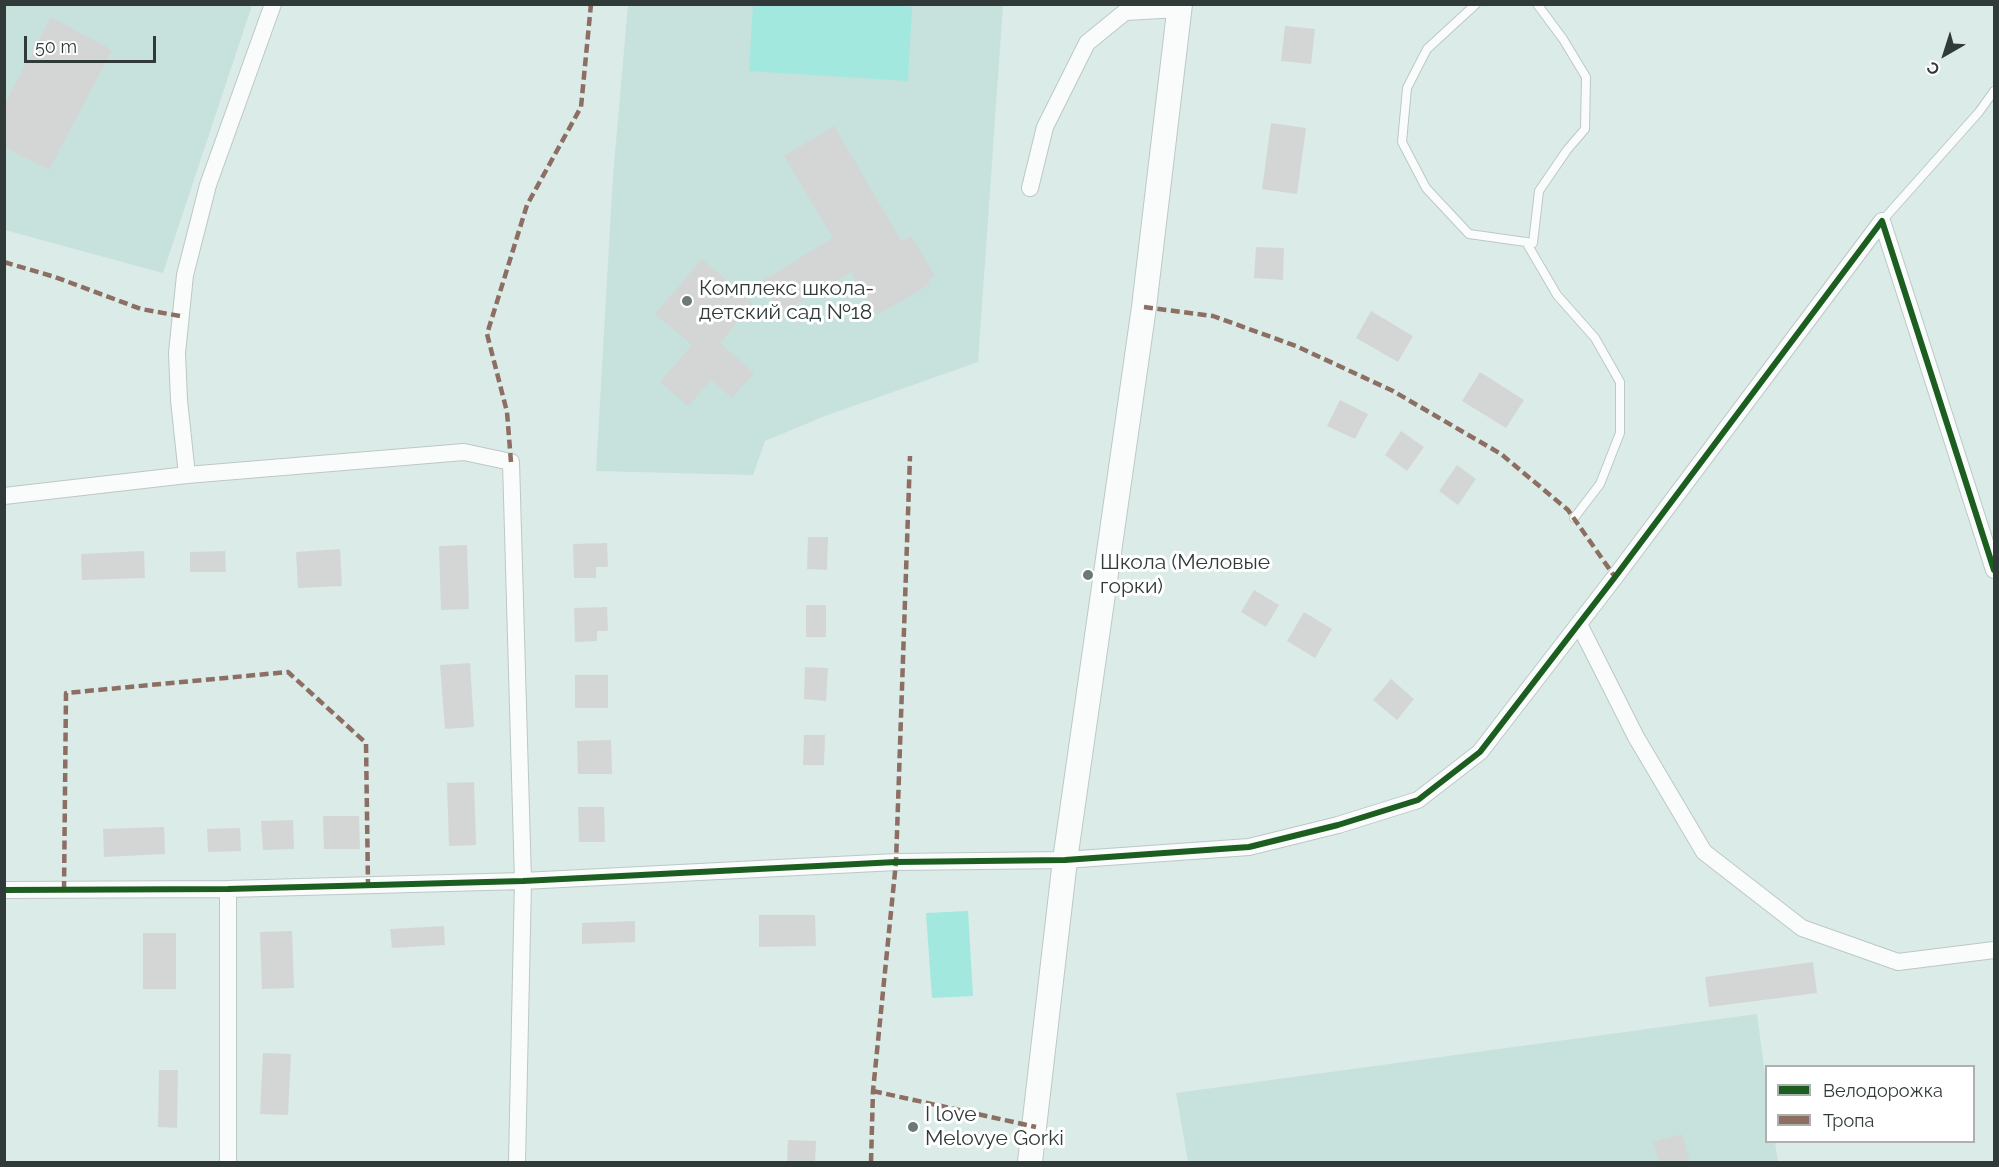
<!DOCTYPE html>
<html>
<head>
<meta charset="utf-8">
<style>
	body { margin:0 }
	#map { position:relative; width:1999px; height:1167px; overflow:hidden; background:#dbebe8; font-family:Raleway,sans-serif }
	canvas { display:block }
	.frame { position:absolute; inset:0; border:6px solid #303b39; pointer-events:none }
	.legend { position:absolute; left:1765px; top:1065px; width:210px; height:78px; box-sizing:border-box; background:#fff; border:2px solid #acb1b0; margin:0; padding:8px 10px; list-style:none; font-size:18px; color:#303b39 }
	.legend li { display:flex; align-items:center; gap:12px; height:30px }
	.legend b { width:30px; border:2px solid #acb1b0 }
	.north { position:absolute; left:1915px; top:24px; width:60px; height:60px; -webkit-text-stroke:4px #fff; paint-order:stroke; rotate:219deg; font-size:16px; font-weight:700; line-height:24px; text-align:center; color:#303b39 }
	.north::after { content:''; display:block; margin:auto; width:21px; height:27px; background:#303b39; clip-path:polygon(50% 0,100% 100%,50% 72%,0 100%) }
	.scale { position:absolute; left:24px; top:36px; width:132px; height:27px; box-sizing:border-box; border:3px solid #303b39; border-top:0; padding-left:8px; font-size:18px; line-height:21px; white-space:nowrap; color:#303b39; -webkit-text-stroke:4px #fff; paint-order:stroke }
</style>
</head>
<body>
<div id="map">
<canvas width="1999" height="1167"></canvas>
<div class="frame"></div>
<ul class="legend">
<li><b style="height:8px;background:#1b5e20"></b>Велодорожка</li>
<li><b style="height:8px;background:#8d6e63"></b>Тропа</li>
</ul>
<div class="north">С</div>
<div class="scale">50 m</div>
</div>
<script>
const context = document.querySelector('canvas').getContext('2d');
context.lineJoin = 'round';
function fill(path, color) { context.fillStyle = color; context.fill(path, 'evenodd'); }
const poly = rows => new Path2D(rows.map(r => 'M' + r).join(''));
function stroke(path, color, width, dash) { context.strokeStyle = color; context.lineWidth = width; context.lineCap = dash ? 'butt' : 'round'; context.setLineDash(dash || []); context.stroke(path); }
function drawText(font, color, halo, rows, align = 'center') {
  context.font = font + ' Raleway,sans-serif'; context.lineWidth = 6; context.setLineDash([]); context.textBaseline = 'middle'; context.strokeStyle = halo; context.fillStyle = color; for (const [text, x, y, turn = 0] of rows) {
    context.save(); context.translate(x, y); context.rotate((+turn || 0) * Math.PI / 180); context.textAlign = isNaN(turn) ? turn : align; if (halo) context.strokeText(text, 0, 0); context.fillText(text, 0, 0); context.restore();
  }
}
fill(poly([
	[4,5,252,5,163,273,5,230],
	[628,5,1003,5,978,362,825,416,765,441,753,475,596,471,613,176],
	[1757,1014,1766,1082,1766,1142,1775,1142,1778,1162,1188,1162,1176,1093]
]), '#c7e1dd');
fill(poly([
	[877,4,912,7,908,81,749,71,753,5],
	[968,911,973,996,932,998,926,913]
]), '#a2e8df');
fill(poly([
	[51,17,112,50,49,170,4,147,4,105],
	[1285,26,1315,29,1311,64,1281,61],
	[1271,123,1306,128,1297,194,1262,189],
	[834,126,902,242,911,236,935,276,928,280,930,284,877,315,851,272,781,313,762,281,833,238,784,156],
	[1256,247,1284,248,1283,280,1254,278],
	[702,259,753,303,720,343,754,373,732,398,711,380,688,406,660,382,692,345,655,314],
	[1371,311,1413,336,1398,362,1356,338],
	[1480,372,1524,400,1506,428,1462,401],
	[1340,400,1368,414,1355,439,1327,426],
	[1401,431,1424,447,1407,471,1385,455],
	[1457,465,1476,479,1458,505,1439,491],
	[808,537,828,537,827,570,807,569],
	[607,543,608,567,596,567,596,578,574,578,573,544],
	[467,545,469,609,441,610,439,546],
	[340,549,342,586,298,588,296,552],
	[144,551,145,578,82,580,81,554],
	[225,551,226,572,190,572,190,552],
	[1254,590,1279,605,1266,627,1241,612],
	[806,605,826,605,826,637,806,637],
	[607,607,608,631,597,631,597,641,575,642,574,608],
	[1304,612,1332,629,1315,658,1287,641],
	[470,663,474,727,445,729,440,665],
	[805,667,828,668,826,701,804,699],
	[575,675,608,675,608,708,575,708],
	[1391,679,1414,699,1397,720,1373,700],
	[804,735,825,735,824,765,803,765],
	[611,740,612,774,578,774,577,741],
	[474,782,476,845,449,846,447,783],
	[578,807,604,807,605,842,579,842],
	[323,816,359,816,360,849,324,849],
	[293,820,294,849,263,850,261,821],
	[164,827,165,854,104,857,103,829],
	[240,828,241,851,208,852,207,829],
	[759,915,815,915,816,946,759,947],
	[635,921,635,942,582,944,582,923],
	[444,926,445,945,392,948,390,929],
	[292,931,294,988,262,989,260,932],
	[143,933,176,933,176,989,143,989],
	[1813,962,1817,993,1709,1007,1705,977],
	[263,1053,291,1054,288,1115,260,1114],
	[159,1070,178,1070,177,1128,158,1127],
	[1682,1134,1690,1162,1659,1162,1653,1142],
	[788,1140,816,1141,815,1162,787,1162]
]), '#d4d6d6');
const lane = poly([
	[1476,4,1427,49,1407,88,1402,142,1426,188,1469,234,1533,243,1539,191,1567,150,1585,129,1586,77,1563,39,1537,4],
	[1882,221,1979,112,1994,91],
	[1526,242,1557,295,1595,338,1620,382,1620,433,1600,484,1574,518]
]);
const street = poly([
	[1030,188,1045,127,1087,43,1125,12,1179,9],
	[187,475,179,400,177,353,185,275,208,185,273,4],
	[4,496,187,475,464,452,511,462,523,881,517,1162],
	[1579,624,1636,737,1704,852,1802,928,1898,962,1994,950],
	[228,889,228,1162],
	[4,890,228,889,523,881,896,862,1065,860,1249,847,1338,825,1418,800,1480,752,1615,577,1882,221,1994,570]
]);
const secondary = poly([
	[1030,1162,1065,860,1144,307,1180,4]
]);
stroke(lane, '#bcc8c6', 10);
stroke(street, '#bcc8c6', 18);
stroke(secondary, '#bcc8c6', 26);
stroke(lane, '#fafcfc', 8);
stroke(street, '#fafcfc', 16);
stroke(secondary, '#fafcfc', 24);
stroke(poly([
	[4,262,55,277,141,309,180,316],
	[1144,307,1213,316,1296,346,1393,391,1501,454,1568,510,1615,577],
	[511,462,507,412,487,334,527,205,581,107,591,4],
	[64,890,66,693,288,672,366,743,368,885],
	[873,1091,1036,1127],
	[871,1162,873,1091,896,862,910,456]
]), '#8d6e63', 4.5, [9, 4.5]);
stroke(poly([
	[4,890,228,889,523,881,896,862,1065,860,1249,847,1338,825,1418,800,1480,752,1615,577,1882,221,1994,570]
]), '#1b5e20', 6);
for (const [x, y, r, color] of [
	[687,301,6,"#6c7976"],
	[1088,575,6,"#6c7976"],
	[913,1127,6,"#6c7976"]
]) { const dot = new Path2D(); dot.arc(x, y, r, 0, 2 * Math.PI); context.fillStyle = color; context.fill(dot); stroke(dot, '#fff', 2); }
drawText('21px', '#303b39', '#fff', [
	["Комплекс школа-",699,289],
	["детский сад №18",699,313],
	["Школа (Меловые",1100,563],
	["горки)",1100,587],
	["I love",925,1115],
	["Melovye Gorki",925,1139]
], 'left');
</script>
</body>
</html>
